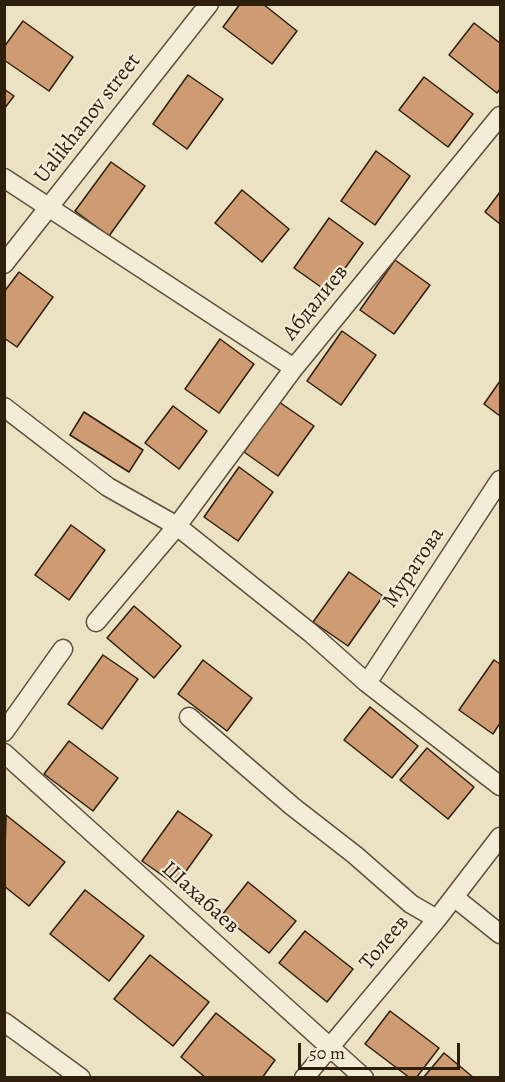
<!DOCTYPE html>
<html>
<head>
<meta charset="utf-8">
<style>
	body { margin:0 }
	#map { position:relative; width:505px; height:1082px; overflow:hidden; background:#ebe1c3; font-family:Alegreya,serif }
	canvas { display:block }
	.frame { position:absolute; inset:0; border:6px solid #2e1f0c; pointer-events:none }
	.scale { position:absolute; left:298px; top:1043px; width:162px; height:27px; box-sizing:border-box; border:3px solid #2e1f0c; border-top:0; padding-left:8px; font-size:18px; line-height:21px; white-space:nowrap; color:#2e1f0c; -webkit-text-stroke:4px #f2ecd8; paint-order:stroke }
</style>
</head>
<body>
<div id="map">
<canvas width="505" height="1082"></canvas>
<div class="frame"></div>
<div class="scale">50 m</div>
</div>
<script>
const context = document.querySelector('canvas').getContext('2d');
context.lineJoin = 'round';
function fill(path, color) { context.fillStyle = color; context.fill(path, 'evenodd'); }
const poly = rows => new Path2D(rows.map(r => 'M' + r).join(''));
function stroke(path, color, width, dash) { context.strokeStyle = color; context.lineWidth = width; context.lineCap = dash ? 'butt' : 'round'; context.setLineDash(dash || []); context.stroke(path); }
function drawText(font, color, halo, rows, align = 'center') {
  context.font = font + ' Alegreya,serif'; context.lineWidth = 4.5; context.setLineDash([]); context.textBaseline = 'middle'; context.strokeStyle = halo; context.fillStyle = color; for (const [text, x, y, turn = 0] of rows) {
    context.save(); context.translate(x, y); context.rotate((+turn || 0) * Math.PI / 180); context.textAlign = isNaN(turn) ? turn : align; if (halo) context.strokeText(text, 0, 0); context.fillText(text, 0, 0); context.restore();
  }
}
const building = poly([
	[240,4,263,4,297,31,272,64,223,27,240,4],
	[23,21,73,57,49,91,4,60,4,47,23,21],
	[474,23,500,43,500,89,497,93,449,55,474,23],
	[188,75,223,99,187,149,153,124,188,75],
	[424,77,473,114,448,147,399,110,424,77],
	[4,89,14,96,4,109,4,89],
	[376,151,410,176,375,225,341,201,376,151],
	[111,162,145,186,109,236,75,211,111,162],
	[242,190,289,229,262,262,215,223,242,190],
	[500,192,500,224,485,212,500,192],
	[329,218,363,243,328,292,294,268,329,218],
	[395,260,430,285,394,334,360,310,395,260],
	[19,272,53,297,17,347,4,338,4,292,19,272],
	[342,331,376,355,341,405,307,381,342,331],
	[220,339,254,364,219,413,185,389,220,339],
	[500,381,500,416,484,404,500,381],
	[279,402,314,426,278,476,244,452,279,402],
	[173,406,207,431,179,469,145,443,173,406],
	[84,412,143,450,129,472,70,435,84,412],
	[239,467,273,492,238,541,204,517,239,467],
	[71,525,105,550,69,600,35,575,71,525],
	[349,572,383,596,348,646,313,622,349,572],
	[134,606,181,646,154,678,107,638,134,606],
	[103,655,138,679,102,729,68,704,103,655],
	[203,660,252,698,227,731,178,694,203,660],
	[494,660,500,664,500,723,493,734,459,710,494,660],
	[370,707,418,746,392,778,344,740,370,707],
	[69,741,118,778,93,811,44,774,69,741],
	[427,748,474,787,448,819,400,780,427,748],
	[178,811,212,835,176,885,142,861,178,811],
	[6,815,65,862,29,906,4,886,6,815],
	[248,882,296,921,269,953,222,915,248,882],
	[85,890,144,936,109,981,50,934,85,890],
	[305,931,353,969,327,1002,279,963,305,931],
	[150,955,209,1002,173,1046,114,999,150,955],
	[390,1011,439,1048,416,1078,410,1078,365,1044,390,1011],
	[216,1013,275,1060,262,1078,206,1078,181,1057,216,1013],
	[444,1053,474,1078,423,1078,444,1053]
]);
fill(building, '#ce9b73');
stroke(building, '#2e1f0c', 1.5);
const minor = poly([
	[4,178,294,368],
	[4,264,209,4],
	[4,407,108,487,177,526,312,634,367,683,500,786],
	[96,622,177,526,294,368,500,116],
	[367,683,500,480],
	[189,717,292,806,355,855,411,904,437,919],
	[4,732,63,649],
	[4,753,364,1078],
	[454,897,500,934],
	[4,1022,81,1078],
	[304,1078,437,919,500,837]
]);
stroke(minor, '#5d503a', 21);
stroke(minor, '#f2ecd8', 18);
drawText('22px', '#2e1f0c', '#f2ecd8', [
	["Ualikhanov street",88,119,-52],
	["Абдалиев",316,303,-51],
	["Муратова",414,568,-56],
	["Шахабаев",200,898,42],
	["Толеев",385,943,-50]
]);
</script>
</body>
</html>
